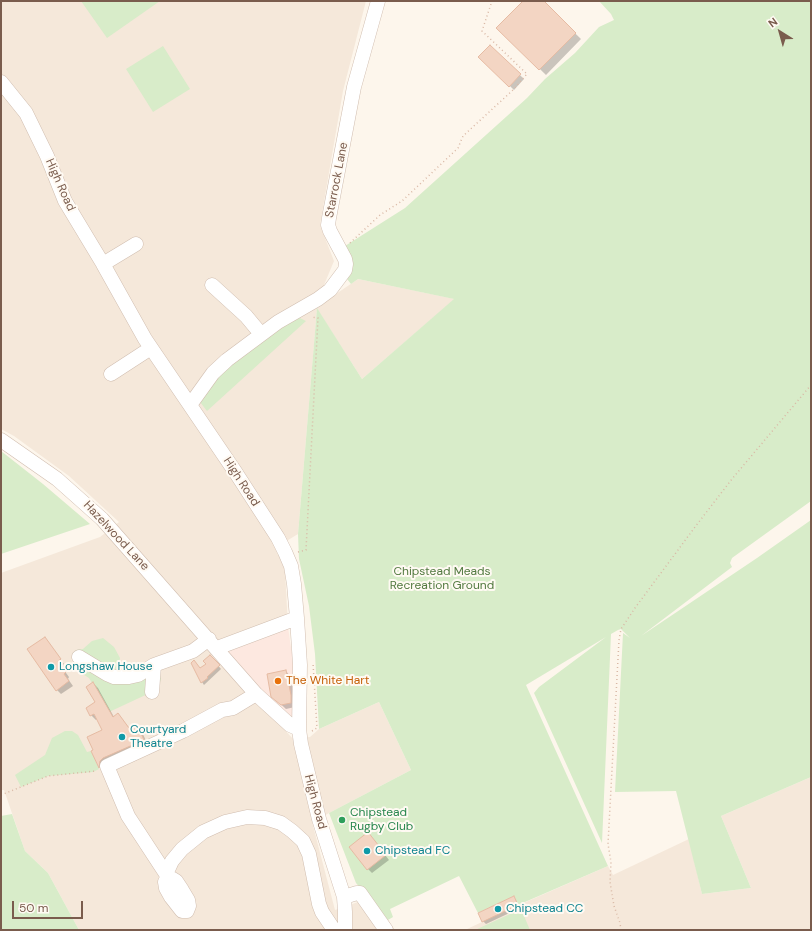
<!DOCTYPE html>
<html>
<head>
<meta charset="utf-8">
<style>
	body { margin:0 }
	#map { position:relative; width:812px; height:931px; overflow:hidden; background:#fdf6ec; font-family:"DM Sans",sans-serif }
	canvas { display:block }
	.frame { position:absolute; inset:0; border:2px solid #7a5c4d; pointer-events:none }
	.north { position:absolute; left:760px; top:12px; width:40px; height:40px; -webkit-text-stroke:3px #fffaf3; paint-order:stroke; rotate:323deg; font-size:11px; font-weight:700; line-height:16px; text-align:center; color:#7a5c4d }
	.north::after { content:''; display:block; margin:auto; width:14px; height:18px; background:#7a5c4d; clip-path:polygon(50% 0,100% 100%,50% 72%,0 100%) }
	.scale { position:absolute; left:12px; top:901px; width:71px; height:18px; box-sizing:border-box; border:2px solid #7a5c4d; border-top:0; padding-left:5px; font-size:12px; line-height:14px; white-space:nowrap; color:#7a5c4d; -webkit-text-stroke:3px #fffaf3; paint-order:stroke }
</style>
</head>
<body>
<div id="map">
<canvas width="812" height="931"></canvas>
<div class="frame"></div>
<div class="north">N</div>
<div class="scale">50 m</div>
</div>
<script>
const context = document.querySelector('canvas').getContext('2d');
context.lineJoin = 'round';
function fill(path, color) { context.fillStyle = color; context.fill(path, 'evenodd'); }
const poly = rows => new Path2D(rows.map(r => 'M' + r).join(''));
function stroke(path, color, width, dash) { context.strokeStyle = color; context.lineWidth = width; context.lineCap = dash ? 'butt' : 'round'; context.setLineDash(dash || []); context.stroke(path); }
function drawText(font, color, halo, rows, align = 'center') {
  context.font = font + ' "DM Sans",sans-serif'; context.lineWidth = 4; context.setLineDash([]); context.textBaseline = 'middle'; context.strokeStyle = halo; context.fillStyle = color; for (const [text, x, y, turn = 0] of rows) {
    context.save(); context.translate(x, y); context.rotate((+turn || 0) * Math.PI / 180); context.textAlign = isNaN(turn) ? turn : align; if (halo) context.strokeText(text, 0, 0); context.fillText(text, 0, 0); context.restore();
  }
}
fill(poly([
	[1,1,366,1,343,91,320,225,334,261,324,285,336,294,358,279,455,299,362,379,317,309,298,534,275,548,285,570,288,627,217,655,293,739,310,737,319,729,379,702,411,770,312,822,335,910,358,902,368,897,388,920,395,930,79,930,48,873,25,851,4,790,1,790,1,573,100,537,119,522,69,476,14,436,1,429],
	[811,777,811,930,465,930,482,922,478,913,514,896,519,905,608,866,613,875,689,839,702,894,751,888,721,816]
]), '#f5e8da');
fill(poly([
	[288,627,294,668,294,722,273,707,223,651]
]), '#fde8e0');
fill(poly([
	[81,1,160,1,107,38],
	[599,1,811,1,811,501,732,558,730,563,732,567,641,636,757,558,811,520,811,777,721,816,751,888,702,894,676,791,615,792,623,633,630,638,621,629,618,630,611,634,602,843,534,693,539,687,606,637,526,685,608,866,518,905,514,896,478,913,459,876,390,909,393,917,388,920,356,883,329,813,411,770,379,702,319,729,315,654,309,606,299,559,298,534,317,308,362,379,454,299,358,279,351,284,347,279,345,246,405,208,527,98,545,79,575,53,599,27,614,20,611,14],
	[163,46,190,89,153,112,126,69],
	[296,316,306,321,207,411,200,402,215,375],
	[1,451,43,484,90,524,1,554],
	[103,638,114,647,120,658,118,669,121,675,159,673,161,679,158,688,152,692,109,712,89,678,81,673,74,663,72,654,76,650,83,649,92,641],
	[65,731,72,731,78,735,87,752,91,751,99,769,93,772,48,776,21,787,15,775,45,755,52,738],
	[12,814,25,851,48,873,79,930,1,930,1,816],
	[521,909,530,930,475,930]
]), '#d8ecc9');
fill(poly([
	[524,1,542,1,581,39,546,75,498,28],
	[490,46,524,79,514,90,480,57],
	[45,638,64,664,61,666,69,677,68,679,73,686,61,694,57,690],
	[210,656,221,669,204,685,202,682,201,670,207,664],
	[286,671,290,676,295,700,295,707,286,709,272,696],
	[93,683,98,688,114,717,118,715,130,729,136,725,141,730,148,745,104,771,100,768,92,752,94,751,104,731,98,719,96,720,91,715,97,702],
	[372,838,389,860,372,873,368,869],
	[514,897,520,908,486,924,483,921]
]), '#0003');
const building = poly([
	[523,1,544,1,576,33,539,70,496,28,523,1],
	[490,45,521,74,509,87,478,57,490,45],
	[45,637,61,659,58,661,66,672,64,674,69,681,56,691,27,649,45,637],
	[210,655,220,665,207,677,208,678,201,683,191,663,194,660,200,668,206,664,203,661,210,655],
	[286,670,291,695,291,703,281,705,271,697,267,674,286,670],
	[93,682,113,717,118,713,129,728,137,724,144,740,103,758,100,761,99,768,91,751,93,750,87,737,102,730,94,714,90,716,86,708,95,702,86,687,93,682],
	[368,832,386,855,367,870,349,847,368,832],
	[514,896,518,905,482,922,478,913,514,896]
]);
fill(building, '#f3d5c3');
stroke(building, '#e6bba3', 1);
const minor = poly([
	[1,82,26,113,47,156,65,201,103,264,145,339,236,473,278,538,285,552,291,566,294,584,297,618,300,665,299,729,301,744,319,819,344,897,345,912,345,930],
	[103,264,136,244],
	[212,285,246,316,261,334],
	[111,374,151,348],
	[190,405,213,373,227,360,278,322,318,299,330,290,345,270,346,264,345,259,330,231,328,225,329,218,354,87,378,1],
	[1,440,57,479,102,519,256,694,290,725,299,729],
	[217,648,297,618],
	[79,657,107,674,114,677,129,677,138,675,154,665,193,651,209,639],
	[152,692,154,665],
	[166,874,172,861,182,849,203,832,225,822,247,817,265,818,281,823,292,831,303,841,309,854,319,904,322,912,334,930],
	[167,878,166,874,128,816,107,766,183,731,222,710,233,708,256,694],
	[167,878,171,878,176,881,182,890,188,900,189,906,187,911,182,911,171,897,166,888,165,882,167,878],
	[344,897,357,893,360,893,386,930]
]);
stroke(minor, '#d1beb0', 15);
stroke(poly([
	[350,243,380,215,402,201,458,148,463,136,513,90,527,74,482,31,492,1],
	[298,552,306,550,318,318,311,317],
	[312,731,317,728,313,663],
	[1,795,48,776,96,771],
	[621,930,620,923,614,906,610,882,611,862,608,844,619,640,621,629,635,608,695,527,732,479,811,385]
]), '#d9b8a5', 1.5, [1, 3]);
stroke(minor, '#fff', 14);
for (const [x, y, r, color] of [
	[51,667,4,"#0f9aa8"],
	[278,681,4,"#e8710a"],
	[122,737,4,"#0f9aa8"],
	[342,820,4,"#2e9e5b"],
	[367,851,4,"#0f9aa8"],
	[498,909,4,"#0f9aa8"]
]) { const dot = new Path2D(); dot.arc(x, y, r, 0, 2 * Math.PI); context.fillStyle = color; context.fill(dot); stroke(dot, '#fffaf3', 1.5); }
drawText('12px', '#7a5c4d', '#fffaf3', [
	["Starrock Lane",337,180,-79],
	["High Road",60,185,66],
	["High Road",241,482,57],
	["Hazelwood Lane",116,536,47],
	["High Road",315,802,75]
]);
drawText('12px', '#537a41', '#fffaf3', [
	["Chipstead Meads",442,572],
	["Recreation Ground",442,586]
]);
drawText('12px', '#0d838f', '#fffaf3', [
	["Longshaw House",59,667],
	["Courtyard",130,730],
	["Theatre",130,744],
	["Chipstead FC",375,851],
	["Chipstead CC",506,909]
], 'left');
drawText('12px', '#c56008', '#fffaf3', [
	["The White Hart",286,681]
], 'left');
drawText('12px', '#27864d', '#fffaf3', [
	["Chipstead",350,813],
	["Rugby Club",350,827]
], 'left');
</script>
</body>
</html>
